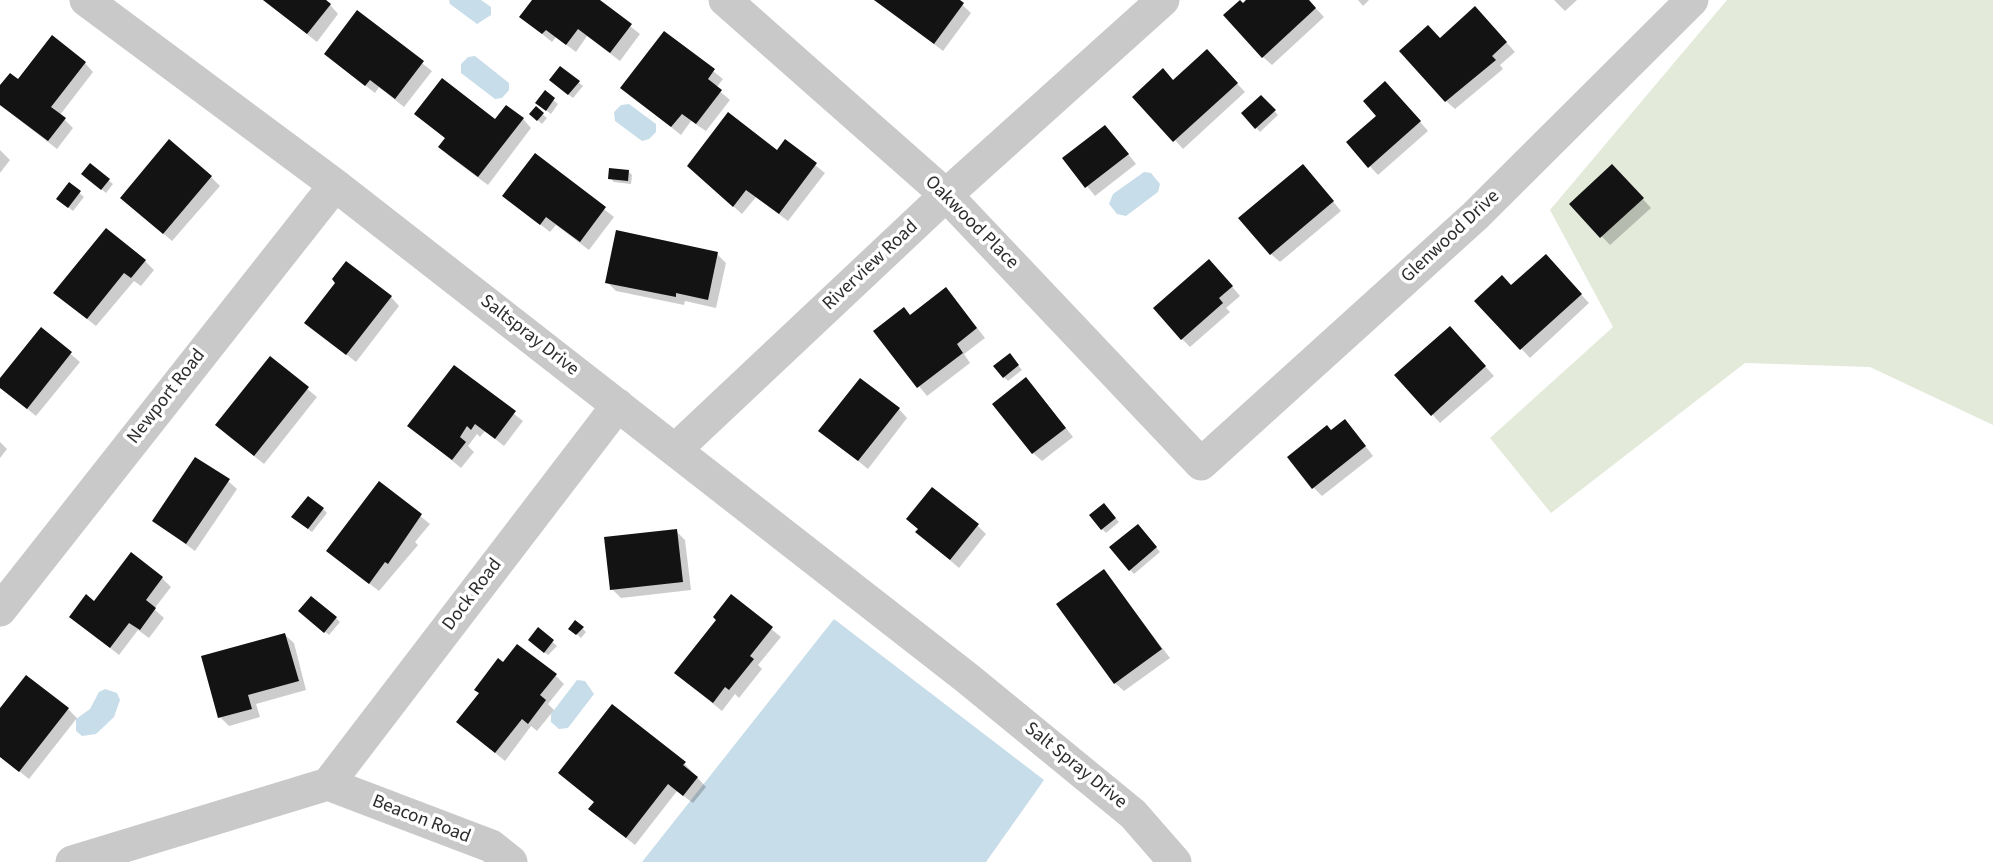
<!DOCTYPE html>
<html>
<head>
<meta charset="utf-8">
<style>
	body { margin:0 }
	canvas { display:block; background:#fff }
</style>
</head>
<body>
<canvas width="1993" height="862"></canvas>
<script>
const context = document.querySelector('canvas').getContext('2d');
context.lineJoin = 'round';
function fill(path, color) { context.fillStyle = color; context.fill(path, 'evenodd'); }
const poly = rows => new Path2D(rows.map(r => 'M' + r).join(''));
function stroke(path, color, width, dash) { context.strokeStyle = color; context.lineWidth = width; context.lineCap = dash ? 'butt' : 'round'; context.setLineDash(dash || []); context.stroke(path); }
function drawText(font, color, halo, rows, align = 'center') {
  context.font = font + ' "Source Sans 3",sans-serif'; context.lineWidth = 7; context.setLineDash([]); context.textBaseline = 'middle'; context.strokeStyle = halo; context.fillStyle = color; for (const [text, x, y, turn = 0] of rows) {
    context.save(); context.translate(x, y); context.rotate((+turn || 0) * Math.PI / 180); context.textAlign = isNaN(turn) ? turn : align; if (halo) context.strokeText(text, 0, 0); context.fillText(text, 0, 0); context.restore();
  }
}
fill(poly([
	[1727,0,1993,0,1993,425,1870,367,1745,363,1551,513,1490,438,1613,327,1550,210]
]), '#e3eada');
fill(poly([
	[449,0,481,0,491,7,491,15,477,24,450,4],
	[475,56,509,83,509,90,502,98,495,99,461,73,461,64,468,57],
	[629,104,656,124,656,132,649,139,642,141,615,121,614,112,621,105],
	[1144,172,1151,173,1160,184,1158,192,1126,216,1117,214,1109,204,1113,194],
	[834,619,1044,780,986,862,642,862],
	[577,680,585,681,594,694,568,728,559,729,551,722,551,714],
	[105,689,117,693,120,700,114,717,96,734,82,736,76,731,76,719,90,709,99,692]
]), '#c7dde9');
fill(poly([
	[263,0,326,0,338,14,317,42],
	[534,0,597,0,640,34,620,61,587,36,576,52,556,37,552,42,521,17],
	[876,0,957,0,971,13,943,51],
	[1248,0,1308,0,1324,17,1272,65,1263,57,1243,5],
	[1358,0,1369,0,1363,6],
	[1554,0,1577,0,1565,11],
	[357,13,432,71,404,107,379,87,375,93,335,62],
	[1484,17,1515,52,1500,65,1503,69,1455,109,1446,101,1440,40],
	[665,33,723,79,716,88,730,100,706,131,691,121,681,135,622,88],
	[1215,60,1245,92,1183,149,1175,140,1174,82],
	[85,63,93,72,60,115,73,128,57,149,0,105,0,88],
	[560,68,583,86,573,98,555,84],
	[1394,92,1428,131,1378,175,1348,143,1378,116],
	[545,93,558,104,551,114,542,107],
	[1261,97,1278,115,1260,132,1243,114],
	[536,109,547,118,542,124,531,114],
	[416,114,496,121,523,119,531,128,488,185,449,156,441,147,446,139],
	[1114,136,1136,164,1095,196,1064,158],
	[786,142,825,173,788,221,756,197,742,214,698,175,778,152],
	[0,150,10,160,0,173],
	[535,156,614,217,589,250,556,225,550,232,504,196],
	[91,166,113,184,106,193,88,178],
	[628,171,632,175,631,184,614,182,610,178],
	[1311,175,1341,211,1280,262,1271,254],
	[1621,175,1651,208,1610,245,1571,204],
	[211,177,220,186,172,241,131,206],
	[70,185,84,197,73,211,63,203],
	[717,254,726,263,716,308,685,301,684,305,616,291,607,282],
	[145,261,154,270,141,286,134,281,96,326,64,301],
	[1554,265,1589,303,1530,358,1477,301],
	[1218,270,1240,296,1226,308,1230,312,1190,347,1182,339],
	[391,297,399,306,356,362,306,323],
	[954,298,985,338,964,354,970,363,927,396,875,332],
	[41,329,80,362,36,416,6,392,0,386,0,381],
	[1458,337,1494,376,1440,423,1432,414],
	[271,359,317,397,264,464,226,434],
	[1013,359,1022,370,1008,381,1004,377],
	[455,367,523,421,504,446,485,431,480,437,477,434,468,446,474,452,461,468,410,426],
	[1034,388,1073,437,1042,461,1033,453],
	[899,409,907,418,868,469,821,431],
	[1353,430,1373,456,1322,496,1313,487],
	[0,442,7,449,0,458],
	[228,481,237,489,195,551,154,521],
	[380,483,430,524,415,542,418,545,379,591,337,559],
	[323,509,327,513,312,532,297,521],
	[1107,509,1119,522,1106,533,1102,529],
	[978,526,986,534,959,568,917,532],
	[676,531,685,540,691,590,621,598,612,589],
	[1142,531,1160,552,1134,574,1130,570],
	[1104,572,1170,658,1124,691,1115,683],
	[162,578,171,587,154,609,164,618,149,638,138,630,119,655,71,617,94,603],
	[732,597,781,637,758,665,762,669,739,698,735,694,722,711,685,681],
	[305,615,336,618,340,622,329,635],
	[576,622,586,632,581,638,571,629],
	[539,630,557,646,548,655,534,644],
	[285,635,294,643,306,690,256,704,260,717,229,726,220,717],
	[503,664,555,675,564,684,548,704,554,710,537,731,531,726,505,761,458,722],
	[68,709,77,718,29,779,0,756,0,711],
	[684,763,706,787,693,803,677,791,635,845,599,817,596,803,560,773]
]), '#0003');
fill(poly([
	[263,0,326,0,331,4,307,34],
	[532,0,600,0,632,24,610,53,578,29,566,45,546,30,542,34,519,17],
	[874,0,960,0,964,3,934,44],
	[1240,0,1243,3,1246,0,1309,0,1316,8,1262,58,1223,15],
	[1475,6,1507,42,1492,56,1496,60,1445,102,1399,51,1428,25,1440,38],
	[357,10,424,61,395,99,370,80,365,86,324,54],
	[664,31,715,69,708,79,722,90,696,124,682,114,671,127,620,88],
	[52,35,86,62,51,107,66,118,48,141,0,105,0,85,10,73,18,79],
	[1207,49,1238,83,1173,142,1132,97,1163,68,1173,80],
	[560,66,580,81,568,95,549,80],
	[442,78,495,119,506,105,524,118,478,177,438,147,445,138,414,114],
	[1385,81,1421,121,1368,168,1346,142,1376,116,1363,101],
	[545,90,555,98,546,111,535,103],
	[1261,95,1276,110,1255,129,1241,113],
	[536,106,544,113,537,121,529,114],
	[728,112,777,150,785,139,817,163,779,214,746,190,733,207,687,166],
	[1105,125,1129,154,1085,188,1062,158],
	[169,139,212,176,163,234,120,198],
	[535,153,606,207,580,242,546,217,540,225,502,196],
	[90,163,110,179,101,190,81,174],
	[1303,164,1334,201,1270,255,1238,218],
	[1612,164,1644,198,1600,238,1569,204],
	[609,168,629,170,628,181,608,179],
	[69,182,81,191,68,208,56,199],
	[106,228,146,260,131,278,124,273,87,319,53,293],
	[616,230,718,252,708,300,676,293,676,297,605,283],
	[1546,254,1582,294,1520,350,1474,301,1502,275,1511,285],
	[1209,259,1233,286,1219,298,1223,303,1181,340,1153,308],
	[346,261,392,296,346,355,304,323,335,283,332,279],
	[946,287,977,328,957,344,963,353,917,388,873,331,904,307,910,315],
	[1450,326,1486,366,1431,416,1394,375],
	[41,327,72,352,27,409,0,388,0,378],
	[1010,353,1019,365,1003,378,993,366],
	[270,356,309,387,254,456,215,425],
	[454,365,516,411,495,439,475,424,471,430,467,426,460,437,466,442,452,460,407,426],
	[1026,377,1066,428,1032,454,992,404],
	[860,378,900,408,858,461,818,431],
	[1345,419,1366,446,1312,489,1287,457,1327,425,1331,430],
	[195,457,230,479,186,544,152,521],
	[379,481,422,514,388,564,385,562,369,584,326,551],
	[932,487,979,524,950,560,915,532,918,529,906,519],
	[308,496,324,508,308,529,291,517],
	[1104,503,1116,518,1101,530,1089,515],
	[1138,524,1157,547,1129,571,1109,547],
	[677,529,683,582,610,590,604,537],
	[131,552,163,577,146,600,156,608,140,630,129,623,110,648,69,617,86,594,94,601],
	[1104,569,1162,649,1114,684,1056,604],
	[731,594,773,627,750,656,754,659,729,690,725,687,713,703,674,673,716,620,713,617],
	[311,596,337,617,324,633,298,611],
	[575,620,584,627,576,635,568,629],
	[538,627,554,640,544,653,528,640],
	[285,633,299,681,248,695,252,709,218,718,201,656],
	[517,644,557,674,540,695,546,700,528,724,522,719,495,753,456,722,479,693,474,690,498,658,503,662],
	[26,675,69,708,19,772,0,757,0,708],
	[612,704,686,762,683,765,698,777,683,796,668,784,626,838,588,809,594,802,558,773]
]), '#131313');
stroke(poly([
	[86,0,335,185,967,678,1133,814,1175,862],
	[725,0,946,195,1201,464,1475,216,1692,0],
	[675,450,946,195,1163,0],
	[0,610,335,185],
	[328,784,618,405],
	[328,784,491,846,511,862],
	[72,862,328,784]
]), '#c9c9c9', 33);
drawText('19px', '#2c2c2c', '#fff', [
	["Oakwood Place",971,223,45],
	["Glenwood Drive",1451,237,-43],
	["Riverview Road",871,266,-43],
	["Saltspray Drive",529,336,38],
	["Newport Road",167,397,-52],
	["Dock Road",473,595,-53],
	["Salt Spray Drive",1075,766,39],
	["Beacon Road",421,820,21]
]);
</script>
</body>
</html>
